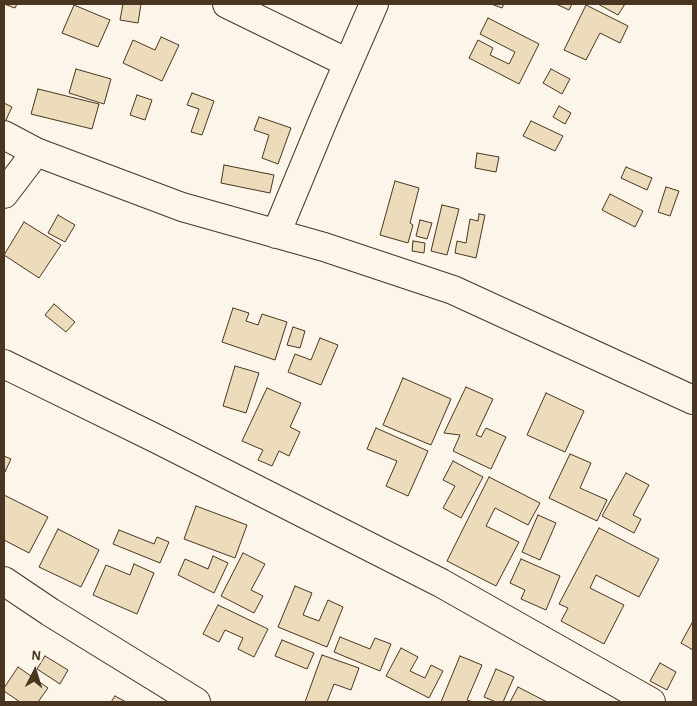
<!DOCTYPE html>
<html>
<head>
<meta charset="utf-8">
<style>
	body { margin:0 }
	#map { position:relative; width:697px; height:706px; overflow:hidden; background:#fbf6e9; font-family:"Alegreya Sans",sans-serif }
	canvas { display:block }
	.frame { position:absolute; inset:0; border:5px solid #4a3520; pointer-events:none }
	.north { position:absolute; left:10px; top:646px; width:50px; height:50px; -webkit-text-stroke:4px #fbf6e9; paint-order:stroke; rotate:5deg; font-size:14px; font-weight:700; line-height:20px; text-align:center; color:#4a3520 }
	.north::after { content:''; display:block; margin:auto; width:18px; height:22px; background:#4a3520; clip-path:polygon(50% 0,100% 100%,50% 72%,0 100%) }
</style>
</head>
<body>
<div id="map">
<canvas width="697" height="706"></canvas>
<div class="frame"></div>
<div class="north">N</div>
</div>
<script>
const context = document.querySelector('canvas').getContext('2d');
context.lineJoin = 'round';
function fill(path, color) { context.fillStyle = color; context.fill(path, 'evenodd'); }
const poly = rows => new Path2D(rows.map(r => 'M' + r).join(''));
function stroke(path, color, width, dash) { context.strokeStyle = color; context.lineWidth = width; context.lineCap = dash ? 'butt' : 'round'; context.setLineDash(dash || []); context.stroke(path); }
const building = poly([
	[4,4,17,4,15,8,4,4],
	[123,4,141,4,138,23,120,20,123,4],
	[491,4,504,4,502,8,491,4],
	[556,4,572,4,569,10,556,4],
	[598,4,625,4,618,15,598,4],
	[74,5,110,20,98,47,62,33,74,5],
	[586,5,628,26,620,43,600,33,586,60,564,50,586,5],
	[488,18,539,44,519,84,469,58,478,40,493,48,490,55,509,64,515,52,480,34,488,18],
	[161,37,179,45,162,81,123,63,133,40,155,50,161,37],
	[76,69,111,79,104,104,69,93,76,69],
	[551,69,570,79,562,94,543,83,551,69],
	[38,89,99,104,92,129,31,114,38,89],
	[192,93,214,101,202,135,191,132,199,109,187,105,192,93],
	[137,95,152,100,145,120,130,115,137,95],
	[4,103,12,107,4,124,4,103],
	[559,106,571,113,565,124,553,117,559,106],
	[259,117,291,128,278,164,262,158,269,135,254,130,259,117],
	[531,121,563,136,555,151,523,136,531,121],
	[477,153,499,157,496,172,475,168,477,153],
	[224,165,274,175,270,193,221,183,224,165],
	[626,167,652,178,647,190,621,178,626,167],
	[395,181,419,188,410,223,413,225,408,243,380,235,395,181],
	[666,187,679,191,670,216,658,212,666,187],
	[610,194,643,211,635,227,602,210,610,194],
	[442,205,459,209,447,255,431,251,442,205],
	[479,214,485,215,476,258,455,253,457,241,466,243,470,219,478,221,479,214],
	[58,215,75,225,65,242,48,233,58,215],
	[420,220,432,223,427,239,416,236,420,220],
	[24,222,61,245,39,278,4,255,24,222],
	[413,241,425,243,424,253,412,251,413,241],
	[54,304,75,322,66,332,45,315,54,304],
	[233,308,249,313,246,321,258,325,262,314,287,322,275,360,222,342,233,308],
	[293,327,305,331,300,348,287,345,293,327],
	[320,338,338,345,321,385,288,372,295,354,311,360,320,338],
	[235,366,259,373,246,413,223,406,235,366],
	[403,378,451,399,431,445,383,425,403,378],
	[466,387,493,399,476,435,481,437,486,428,506,437,491,469,453,451,460,435,444,433,466,387],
	[267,388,301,403,290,427,300,432,289,456,279,451,272,466,258,460,263,450,242,441,267,388],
	[546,393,584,411,565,452,527,435,546,393],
	[376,428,428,451,408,496,386,486,397,461,367,449,376,428],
	[570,454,591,463,580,488,607,500,597,521,549,498,570,454],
	[4,456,11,459,4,474,4,456],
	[453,461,483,477,461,518,443,508,455,486,443,480,453,461],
	[626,473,649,485,633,515,641,519,634,533,602,516,626,473],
	[489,477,540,503,528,525,495,508,486,526,519,542,496,586,447,561,489,477],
	[4,495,48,517,29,553,4,540,4,495],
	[196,506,247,525,235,558,184,539,196,506],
	[538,515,556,523,540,560,522,552,538,515],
	[599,528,659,559,639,597,596,575,590,588,624,605,604,644,561,621,568,608,559,604,599,528],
	[58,529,99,550,81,587,39,567,58,529],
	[119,530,154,544,157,537,169,542,160,563,113,544,119,530],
	[243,553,265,564,251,590,263,596,254,613,221,596,243,553],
	[213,556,228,563,214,593,178,575,185,559,208,569,213,556],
	[521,559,560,576,546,610,521,599,525,590,510,583,521,559],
	[134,564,154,573,137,614,93,595,106,565,130,575,134,564],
	[295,586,312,593,303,615,319,621,328,600,343,607,327,647,278,627,295,586],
	[218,605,268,629,254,657,238,649,243,638,225,630,219,642,203,634,218,605],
	[693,621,693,650,681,643,693,621],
	[340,637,370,649,375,638,391,644,380,671,334,652,340,637],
	[282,640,314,653,307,669,275,656,282,640],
	[401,648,418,657,410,671,425,678,431,665,443,671,429,698,386,676,401,648],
	[322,655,359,668,351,690,334,684,327,702,305,702,322,655],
	[45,656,68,670,60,684,37,669,45,656],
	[460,656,482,665,467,700,473,702,441,702,460,656],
	[660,663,676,672,667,690,650,681,660,663],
	[18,667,48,688,38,702,20,702,4,691,4,688,18,667],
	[496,669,514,677,503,702,496,702,484,697,496,669],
	[518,687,547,702,510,702,518,687],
	[115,696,126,702,111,702,115,696]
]);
fill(building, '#ecdcbc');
stroke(building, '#4a3520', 1);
const minor = poly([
	[227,4,348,63],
	[4,135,36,152,182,207,324,247,453,290,693,400],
	[4,194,36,152],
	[276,234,325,116,374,4],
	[4,364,157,439,441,583,651,702],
	[4,581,50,612,196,702]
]);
stroke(minor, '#4a3520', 30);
stroke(minor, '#fbf6e9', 28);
</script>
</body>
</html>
